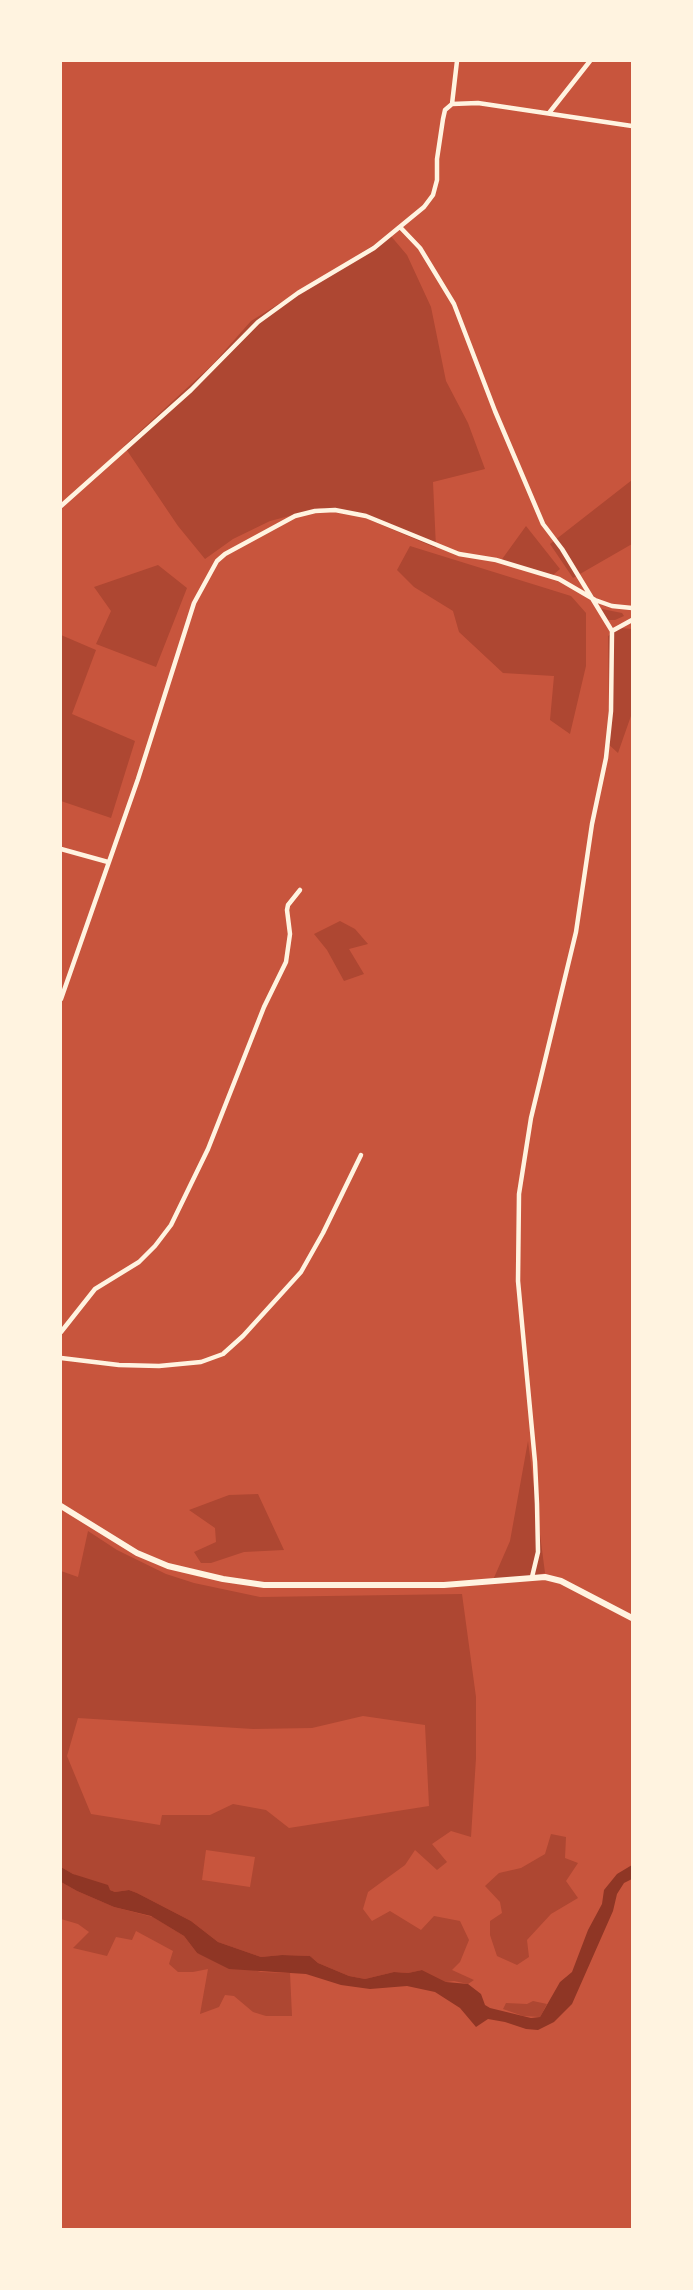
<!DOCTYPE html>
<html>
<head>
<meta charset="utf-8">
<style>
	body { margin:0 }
	#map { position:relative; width:693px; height:2290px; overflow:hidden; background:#c8553d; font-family:Cabin,sans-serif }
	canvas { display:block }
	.frame { position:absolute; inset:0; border:62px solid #fff3e0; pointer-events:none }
</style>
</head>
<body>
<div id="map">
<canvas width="693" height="2290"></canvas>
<div class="frame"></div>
</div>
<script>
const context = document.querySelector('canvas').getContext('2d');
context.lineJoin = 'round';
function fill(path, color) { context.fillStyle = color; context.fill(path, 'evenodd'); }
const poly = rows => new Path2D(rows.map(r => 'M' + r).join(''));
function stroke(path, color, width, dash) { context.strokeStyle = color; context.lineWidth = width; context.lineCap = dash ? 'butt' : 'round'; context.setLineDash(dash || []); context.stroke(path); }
fill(poly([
	[390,235,407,255,431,307,446,381,468,423,485,469,433,482,436,548,363,517,320,508,270,521,233,539,205,559,178,526,124,446,213,364,251,321],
	[632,480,632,544,573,578,550,544],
	[526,526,560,569,553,575,544,575,500,562],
	[410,546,571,596,586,613,586,666,570,734,550,720,554,676,503,673,459,632,453,611,414,587,397,570],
	[158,565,187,588,156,667,96,644,111,611,94,587],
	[597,608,622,613,624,616,615,620,608,620,599,613],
	[620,628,632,629,632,713,618,753,607,743,609,707,608,636],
	[61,635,96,650,72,714,135,741,111,818,61,801],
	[340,921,355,929,368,944,349,949,364,974,344,981,327,950,314,934],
	[528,1441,545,1573,516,1580,493,1580,510,1541],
	[258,1494,284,1550,244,1552,211,1563,201,1563,194,1552,216,1542,215,1528,189,1510,229,1495],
	[88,1531,117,1550,166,1574,194,1583,260,1597,462,1594,476,1697,476,1758,471,1837,451,1831,432,1844,447,1862,437,1870,415,1850,405,1865,368,1892,363,1909,372,1921,390,1911,421,1930,434,1916,460,1921,469,1940,460,1962,452,1970,474,1980,468,1984,454,1981,446,1982,422,1970,408,1973,394,1972,365,1979,349,1976,318,1963,310,1956,282,1955,261,1957,218,1942,191,1921,137,1893,129,1890,115,1892,73,1874,61,1867,61,1571,78,1577],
	[363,1716,425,1725,429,1806,289,1828,266,1810,233,1804,210,1815,162,1815,160,1825,91,1814,67,1756,78,1718,253,1729,312,1728],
	[206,1850,255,1857,250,1887,202,1880],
	[551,1834,566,1837,565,1858,578,1863,566,1881,578,1898,551,1914,527,1940,529,1957,517,1965,497,1956,490,1935,490,1921,502,1913,500,1902,485,1886,499,1873,521,1868,545,1854],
	[61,1882,77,1891,114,1907,153,1917,184,1936,197,1953,261,1972,290,1973,292,2016,266,2016,253,2012,234,1996,225,1995,219,2007,200,2014,208,1969,193,1972,178,1972,169,1964,173,1951,136,1931,132,1940,116,1937,107,1956,73,1948,89,1932,78,1924,61,1919],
	[533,2001,547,2004,540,2017,523,2016,503,2009,506,2003,527,2004]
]), '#ae4732');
fill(poly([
	[632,1865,632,1879,624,1883,617,1894,613,1911,572,2004,554,2022,538,2030,526,2029,505,2022,488,2019,476,2027,460,2008,435,1992,407,1986,370,1989,341,1985,306,1974,229,1969,197,1953,184,1936,151,1916,114,1907,77,1891,61,1882,61,1867,73,1874,108,1885,110,1890,115,1892,129,1890,137,1893,191,1921,218,1942,261,1957,282,1955,310,1956,318,1963,349,1976,365,1979,394,1972,408,1973,422,1970,446,1982,468,1984,481,1994,485,2005,490,2008,531,2018,540,2017,560,1982,572,1972,588,1930,602,1904,604,1890,617,1874]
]), '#8f3625');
stroke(poly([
	[452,104,457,61],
	[549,113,590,61],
	[400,227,420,248,454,304,495,411,543,524,562,549,612,631,611,711,606,758,592,824,576,932,531,1118,519,1194,518,1281,535,1462,537,1504,538,1552,532,1577],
	[61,506,191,390,258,322,298,293,374,248,424,207,433,195,437,180,437,159,443,119,445,110,452,104,478,103,632,126],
	[612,631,632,620],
	[61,849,108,862],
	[61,999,138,779,194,603,217,561,225,554,295,516,315,511,335,510,366,516,459,554,496,560,559,579,595,600,612,606,632,608],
	[61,1332,95,1289,139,1262,155,1246,171,1225,208,1149,264,1007,286,962,290,934,287,910,288,905,300,890],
	[61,1358,119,1365,159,1366,201,1362,223,1354,243,1336,301,1272,323,1233,361,1155]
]), '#fff3e0', 4.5);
stroke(poly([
	[61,1506,137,1553,168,1566,223,1579,264,1585,444,1585,545,1577,561,1581,632,1618]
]), '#fff3e0', 6);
</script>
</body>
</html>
